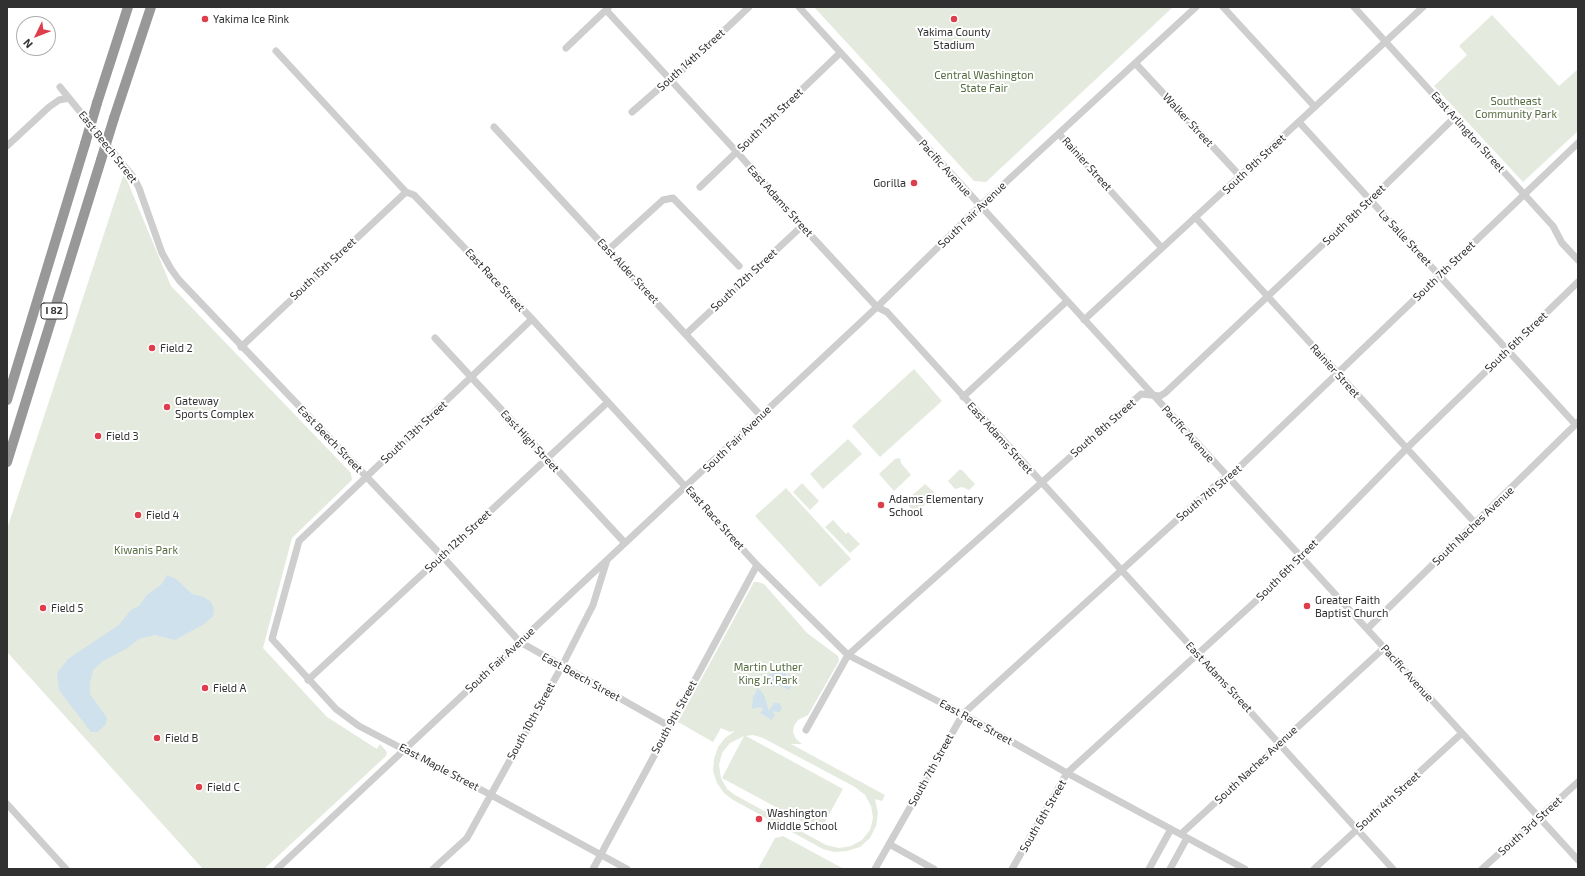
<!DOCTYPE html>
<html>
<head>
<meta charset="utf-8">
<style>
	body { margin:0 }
	#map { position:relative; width:1585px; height:876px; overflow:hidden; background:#fff; font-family:"Exo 2",sans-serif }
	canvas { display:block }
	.frame { position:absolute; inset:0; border:8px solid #313131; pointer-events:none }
	.north { position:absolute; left:16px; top:16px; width:40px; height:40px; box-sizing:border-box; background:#fff; border:1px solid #adadad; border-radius:50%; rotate:227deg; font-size:11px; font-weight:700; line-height:16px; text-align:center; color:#313131 }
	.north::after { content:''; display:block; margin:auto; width:14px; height:18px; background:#de3d4c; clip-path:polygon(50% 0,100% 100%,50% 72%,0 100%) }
</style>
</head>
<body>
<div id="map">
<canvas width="1585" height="876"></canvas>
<div class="frame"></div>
<div class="north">N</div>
</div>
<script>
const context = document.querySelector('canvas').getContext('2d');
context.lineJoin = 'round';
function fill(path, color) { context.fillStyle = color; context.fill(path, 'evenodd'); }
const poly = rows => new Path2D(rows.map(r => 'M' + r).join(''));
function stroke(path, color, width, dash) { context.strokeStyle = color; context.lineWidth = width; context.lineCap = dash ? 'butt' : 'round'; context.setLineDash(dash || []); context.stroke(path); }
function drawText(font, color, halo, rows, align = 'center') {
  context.font = font + ' "Exo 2",sans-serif'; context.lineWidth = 4; context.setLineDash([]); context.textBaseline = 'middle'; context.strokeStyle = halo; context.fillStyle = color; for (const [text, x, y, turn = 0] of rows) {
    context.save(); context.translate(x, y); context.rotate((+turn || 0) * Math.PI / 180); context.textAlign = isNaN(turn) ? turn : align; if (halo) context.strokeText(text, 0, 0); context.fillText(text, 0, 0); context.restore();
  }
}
fill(poly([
	[814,7,1173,7,986,182,974,181],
	[1492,15,1559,86,1578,69,1578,131,1523,182,1434,86,1467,55,1459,46],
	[124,173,171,286,351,473,352,480,292,538,263,648,327,717,377,749,380,744,387,752,386,756,264,869,203,869,7,652,7,529],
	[914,369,942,401,880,457,852,426],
	[848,439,862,454,823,489,810,474],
	[900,458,901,463,911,475,894,491,879,474,895,459],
	[959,470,962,470,975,484,969,490,962,487,955,489,948,481],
	[802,483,819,501,810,510,793,492],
	[925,484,936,494,918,511,912,510,909,506,908,499],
	[786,488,851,559,820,587,755,516],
	[833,520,846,534,848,532,860,544,850,553,825,527],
	[754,582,758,582,764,584,807,633,838,656,839,661,808,715,798,720,794,726,793,732,796,739,802,744,791,744,885,795,882,801,875,799,878,813,876,826,870,838,860,847,847,851,834,852,823,849,733,800,724,793,717,783,713,771,714,759,718,747,725,738,735,731,730,732,721,728,713,742,678,722],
	[753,735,763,738,855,787,865,795,871,806,873,818,870,830,862,840,851,846,839,848,826,845,735,795,727,789,721,778,719,765,722,753,730,743,744,736,722,778,820,831,843,789,746,736],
	[783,836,844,869,758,869,775,838]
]), '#e5eade');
fill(poly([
	[167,575,176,579,192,594,204,597,211,602,214,609,213,616,204,624,175,640,155,635,139,639,126,649,103,661,93,670,90,683,90,694,107,718,106,724,98,732,91,732,59,690,57,673,68,659,119,625,131,610,139,606,147,595,162,584],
	[781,667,787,671,785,677,788,678,790,675,795,678,789,690,777,684,773,687,768,684,769,674,771,674,773,670,778,672],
	[758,688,764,695,769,711,774,703,779,703,781,706,782,709,779,712,772,711,775,715,772,720,760,713,763,710,761,707,752,709,753,697]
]), '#cee1ec');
stroke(poly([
	[799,7,1578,860],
	[1223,7,1315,107],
	[1354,7,1553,226,1562,243,1578,260],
	[606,10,736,151,802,226,877,307,887,312,1393,869],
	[566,48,608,8],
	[276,51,406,192,414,195,532,319,757,565,848,655,963,714,1067,773,1245,869],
	[1136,64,1240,176],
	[60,87,134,178,139,188,162,253,171,269,179,280,442,556,520,642,669,726],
	[632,112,663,85,672,80,749,7],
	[1299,122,1576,425],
	[494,127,761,416],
	[1059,134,1162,248],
	[7,146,49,107,59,100,69,98],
	[700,187,840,53],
	[1195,217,1476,524],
	[608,250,663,200,673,198,739,266],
	[532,319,299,541,272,639,336,709,359,726,491,795,627,869],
	[1084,320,1423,7],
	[686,334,802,226],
	[435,338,625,543],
	[241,347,406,192],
	[963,397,1067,301],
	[1367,629,1578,422],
	[308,680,608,402],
	[806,730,848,655,1141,394,1160,396,1165,393,1370,200,1454,118],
	[7,804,66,869],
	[1181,834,1384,648],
	[889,844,934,869],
	[277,869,877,307,980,206,1196,7],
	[433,869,467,838,562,666,593,605,607,560],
	[593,869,757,565],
	[875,869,963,714,1221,480,1228,478,1578,143],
	[1012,869,1067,773,1268,590,1406,449,1578,282],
	[1149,869,1171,829],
	[1170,869,1187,838],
	[1314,869,1462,733],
	[1482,869,1578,782]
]), '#cecece', 7);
stroke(poly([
	[97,103,128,7],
	[114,118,151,7],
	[7,400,85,144],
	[7,462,101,160]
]), '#989898', 10);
stroke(poly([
	[85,144,97,103],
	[101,160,114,118]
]), '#989898', 10);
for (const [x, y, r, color] of [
	[205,19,4,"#de3d4c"],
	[954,19,4,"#de3d4c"],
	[914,183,4,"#de3d4c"],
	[152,348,4,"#de3d4c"],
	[167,407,4,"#de3d4c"],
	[98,436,4,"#de3d4c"],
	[881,505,4,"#de3d4c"],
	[138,515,4,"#de3d4c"],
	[1307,606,4,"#de3d4c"],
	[43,608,4,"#de3d4c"],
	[205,688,4,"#de3d4c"],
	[157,738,4,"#de3d4c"],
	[199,787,4,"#de3d4c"],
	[759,819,4,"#de3d4c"]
]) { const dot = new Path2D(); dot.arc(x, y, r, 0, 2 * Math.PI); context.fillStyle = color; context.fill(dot); stroke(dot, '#fff', 1.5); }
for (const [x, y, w] of [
	[54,311,26]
]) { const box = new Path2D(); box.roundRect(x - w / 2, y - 8, w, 16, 3); context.fillStyle = '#fff'; context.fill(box); stroke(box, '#313131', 1); }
drawText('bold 10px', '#313131', null, [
	["I 82",54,311]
]);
drawText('11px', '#313131', '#fff', [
	["Yakima Ice Rink",213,19],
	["Yakima County",954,32,"center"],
	["Stadium",954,45,"center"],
	["Gorilla",906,183,"right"],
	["Field 2",160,348],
	["Gateway",175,401],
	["Sports Complex",175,414],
	["Field 3",106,436],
	["Adams Elementary",889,499],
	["School",889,512],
	["Field 4",146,515],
	["Greater Faith",1315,600],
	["Baptist Church",1315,613],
	["Field 5",51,608],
	["Field A",213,688],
	["Field B",165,738],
	["Field C",207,787],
	["Washington",767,813],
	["Middle School",767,826]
], 'left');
drawText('11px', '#313131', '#fff', [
	["South 14th Street",691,60,-42],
	["South 13th Street",770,120,-44],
	["Walker Street",1188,120,47],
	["East Arlington Street",1468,132,48],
	["East Beech Street",108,147,52],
	["Rainier Street",1087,164,48],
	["South 9th Street",1254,164,-43],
	["Pacific Avenue",945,168,48],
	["East Adams Street",780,201,48],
	["South Fair Avenue",972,215,-44],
	["South 8th Street",1354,215,-44],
	["La Salle Street",1405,238,47],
	["South 15th Street",323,269,-43],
	["East Alder Street",628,271,47],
	["South 7th Street",1444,271,-44],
	["East Race Street",495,280,47],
	["South 12th Street",744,280,-43],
	["South 6th Street",1516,342,-44],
	["Rainier Street",1335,371,48],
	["South 8th Street",1103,428,-41],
	["South 13th Street",414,432,-43],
	["Pacific Avenue",1188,434,48],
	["East Adams Street",1000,438,48],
	["East Beech Street",330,439,46],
	["South Fair Avenue",737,439,-44],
	["East High Street",530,441,47],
	["South 7th Street",1209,493,-40],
	["East Race Street",715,518,48],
	["South Naches Avenue",1473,526,-44],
	["South 12th Street",458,541,-43],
	["South 6th Street",1287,570,-45],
	["South Fair Avenue",500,660,-43],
	["Pacific Avenue",1407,673,48],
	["East Beech Street",581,677,29],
	["East Adams Street",1219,677,47],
	["South 9th Street",674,717,-61],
	["South 10th Street",531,721,-61],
	["East Race Street",976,722,29],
	["South Naches Avenue",1256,765,-43],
	["East Maple Street",439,767,28],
	["South 7th Street",931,770,-61],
	["South 4th Street",1388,801,-42],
	["South 6th Street",1043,816,-60],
	["South 3rd Street",1530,826,-42]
]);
drawText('11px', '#556c40', '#fff', [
	["Central Washington",984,75],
	["State Fair",984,88],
	["Southeast",1516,101],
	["Community Park",1516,114],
	["Kiwanis Park",146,550],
	["Martin Luther",768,667],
	["King Jr. Park",768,680]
]);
</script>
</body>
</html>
